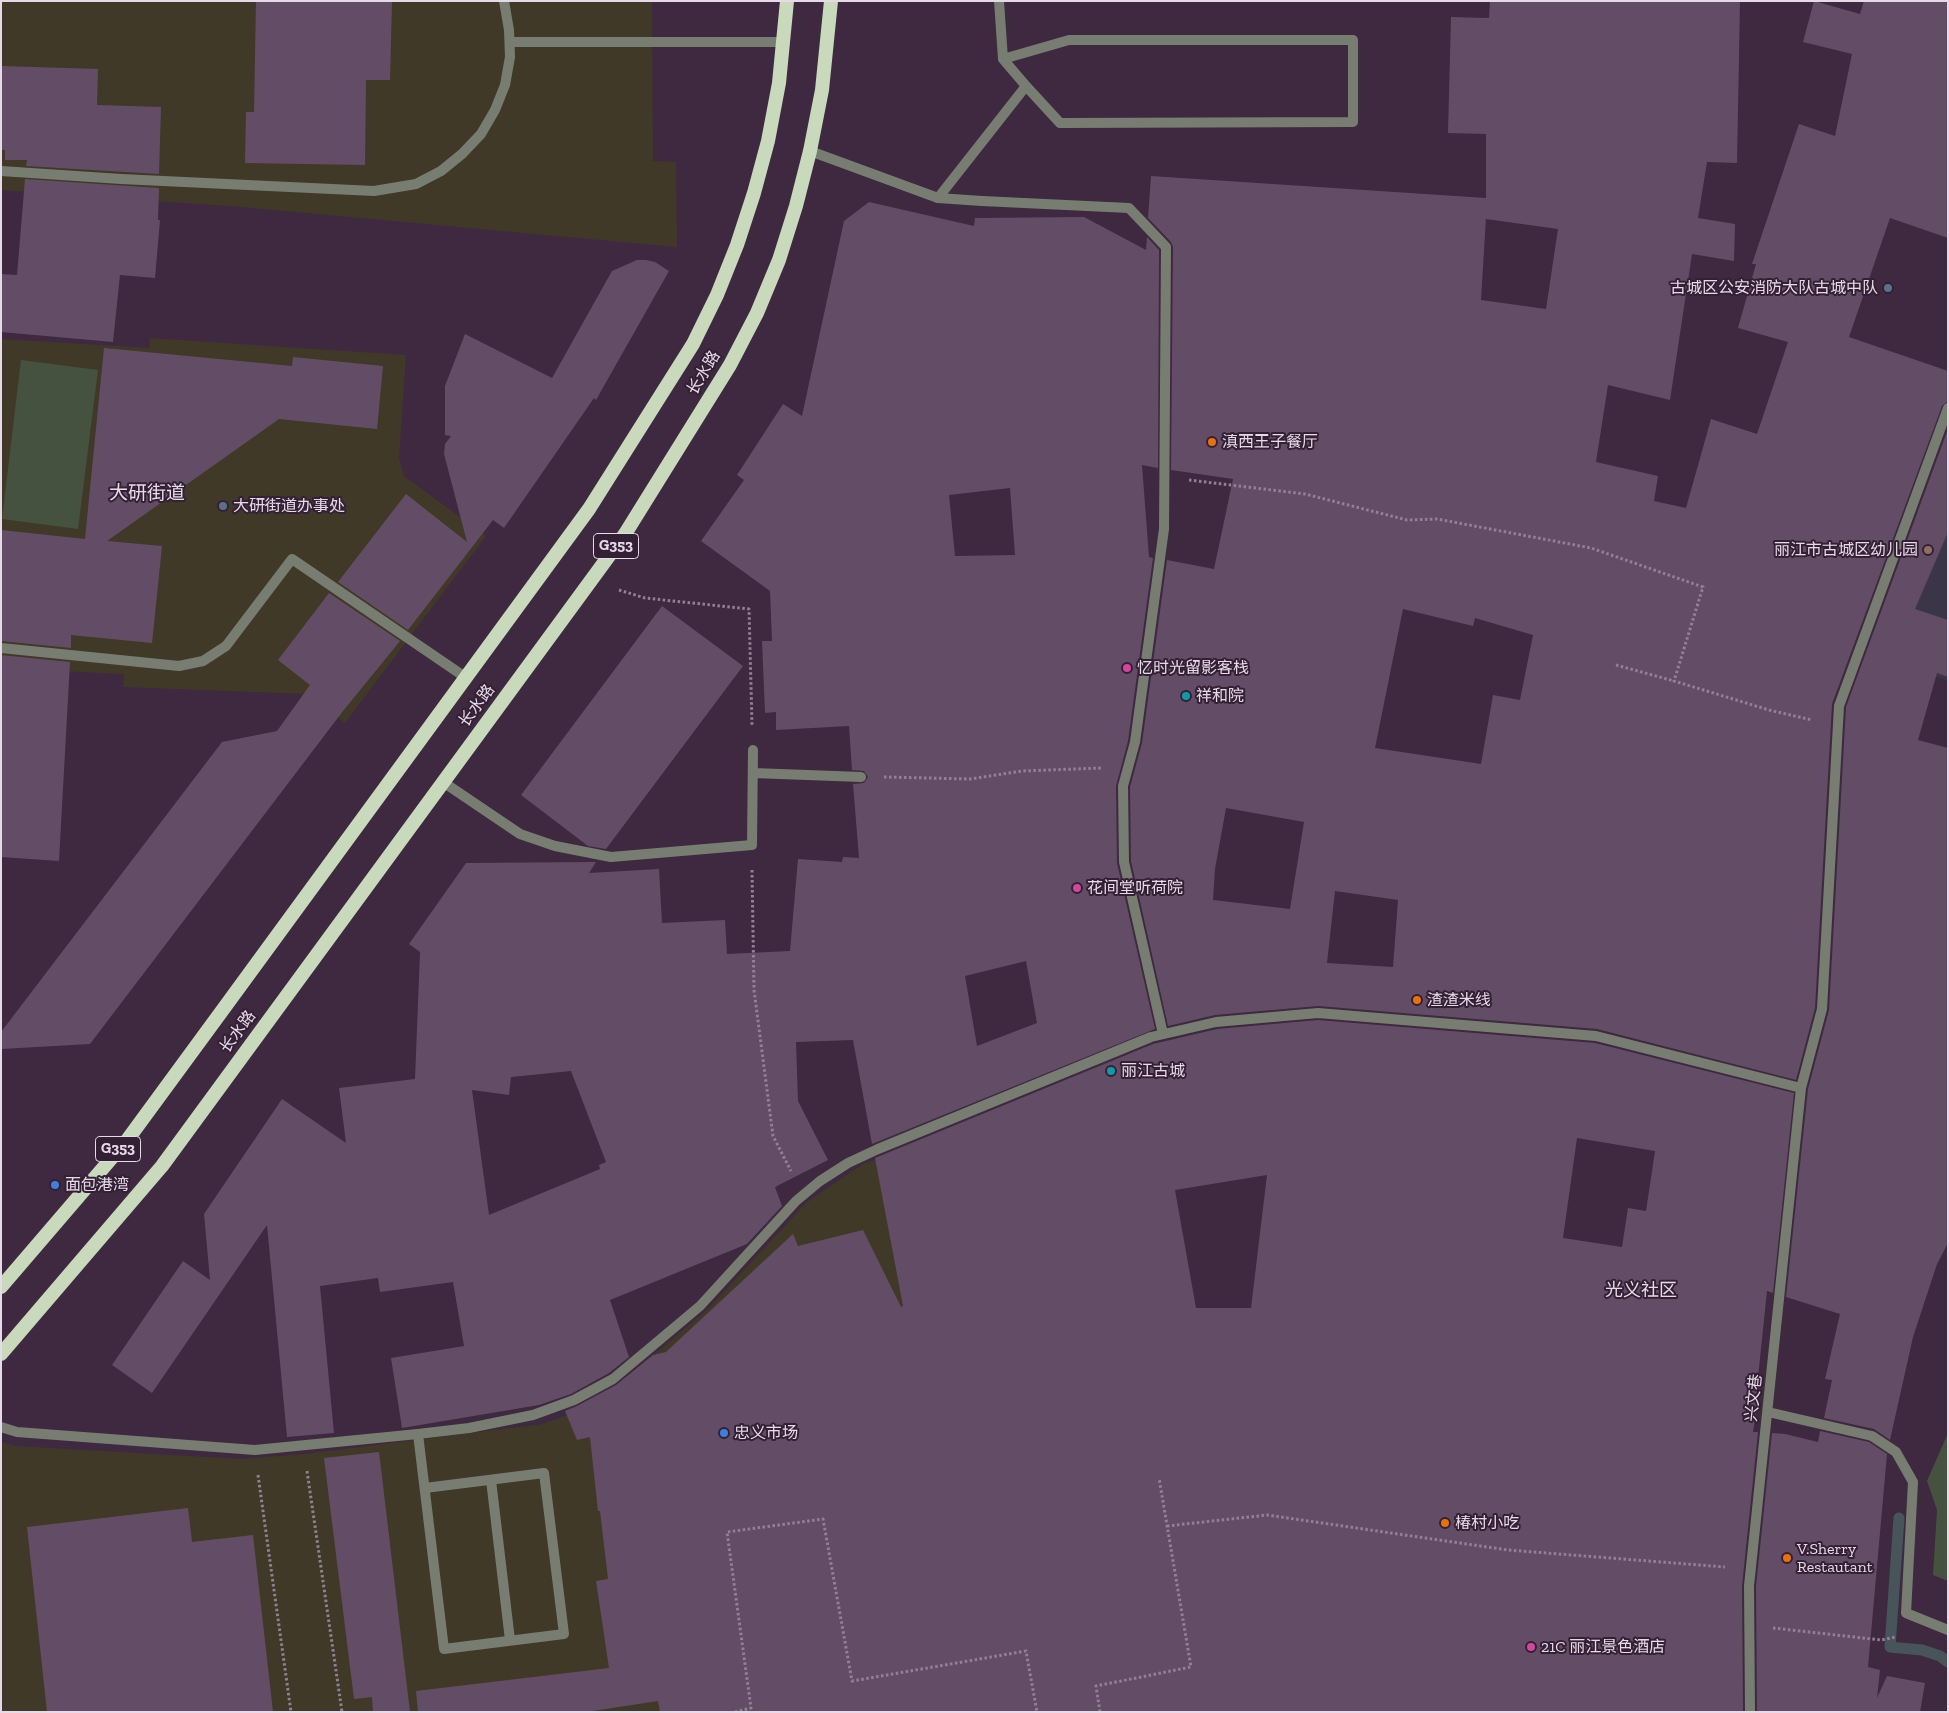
<!DOCTYPE html>
<html>
<head>
<meta charset="utf-8">
<style>
	body { margin:0 }
	#map { position:relative; width:1949px; height:1713px; overflow:hidden; background:#3e2940; font-family:"Zilla Slab",serif }
	canvas { display:block }
	.frame { position:absolute; inset:0; border:2px solid #e7dae8; pointer-events:none }
</style>
</head>
<body>
<div id="map">
<canvas width="1949" height="1713"></canvas>
<div class="frame"></div>
</div>
<script>
const context = document.querySelector('canvas').getContext('2d');
context.lineJoin = 'round';
function fill(path, color) { context.fillStyle = color; context.fill(path, 'evenodd'); }
const poly = rows => new Path2D(rows.map(r => 'M' + r).join(''));
function stroke(path, color, width, dash) { context.strokeStyle = color; context.lineWidth = width; context.lineCap = dash ? 'butt' : 'round'; context.setLineDash(dash || []); context.stroke(path); }
function drawText(font, color, halo, rows, align = 'center') {
  context.font = font + ' "Zilla Slab","Noto Sans SC",serif'; context.lineWidth = 4; context.setLineDash([]); context.textBaseline = 'middle'; context.strokeStyle = halo; context.fillStyle = color; for (const [text, x, y, turn = 0] of rows) {
    context.save(); context.translate(x, y); context.rotate((+turn || 0) * Math.PI / 180); context.textAlign = isNaN(turn) ? turn : align; if (halo) context.strokeText(text, 0, 0); context.fillText(text, 0, 0); context.restore();
  }
}
fill(poly([
	[1,1,652,1,653,161,676,162,677,247,241,207,1,190],
	[150,338,406,355,399,458,404,476,486,536,345,723,307,694,123,687,124,674,1,668,1,339,149,348],
	[905,1151,1042,1712,1,1712,1,1442,16,1446,241,1459,305,1454,542,1424,574,1413,617,1387,709,1308,807,1202,863,1164]
]), '#413928');
fill(poly([
	[1948,449,1948,681,1868,652]
]), '#3b3647');
fill(poly([
	[21,360,98,370,78,529,2,519],
	[1948,1433,1948,1581,1933,1575,1937,1510,1927,1481]
]), '#455240');
stroke(poly([
	[1899,1518,1890,1647,1922,1650,1940,1656,1948,1662]
]), '#47545a', 11);
fill(poly([
	[256,1,392,1,390,80,366,80,365,165,245,163,246,112,254,112],
	[1490,1,1740,1,1737,163,1707,162,1698,218,1735,224,1734,261,1692,254,1670,400,1608,385,1596,462,1658,476,1654,501,1686,508,1711,419,1757,434,1788,342,1738,328,1756,264,1752,264,1799,124,1835,136,1852,54,1803,42,1814,1,1860,14,1864,1,1948,1,1948,238,1890,218,1849,337,1948,371,1948,401,1942,406,1832,704,1815,1008,1796,1080,1597,1029,1318,1006,1215,1015,1168,1026,1131,861,1130,787,1142,743,1167,560,1214,569,1233,479,1171,470,1173,247,1171,242,1148,218,1151,176,1486,198,1486,134,1448,133,1451,17,1489,18],
	[1486,217,1486,219,1558,229,1546,309,1481,300],
	[1403,609,1473,626,1475,618,1533,635,1520,700,1493,695,1481,764,1375,748],
	[1226,808,1304,822,1290,909,1213,900,1215,869],
	[1335,891,1398,900,1393,967,1327,963],
	[1,66,98,69,97,105,161,107,159,174,26,166,27,160,5,160,5,150,1,150],
	[25,179,159,188,158,220,160,220,155,278,120,275,113,342,1,332,1,274,17,275],
	[869,202,974,226,975,218,1084,217,1146,250,1147,237,1159,250,1158,468,1142,465,1149,557,1153,558,1128,741,1116,786,1117,863,1155,1029,872,1144,853,1040,796,1042,798,1101,828,1160,775,1187,782,1206,747,1244,610,1300,629,1357,609,1373,571,1394,539,1405,402,1428,391,1358,464,1346,453,1282,380,1292,378,1278,320,1286,334,1433,287,1437,267,1225,152,1393,112,1365,183,1261,210,1280,204,1214,282,1099,346,1143,339,1088,415,1079,420,952,409,944,466,863,596,862,589,873,659,869,662,923,725,920,727,954,790,951,798,859,842,862,843,857,859,858,853,784,864,783,868,777,864,771,852,770,849,726,776,730,776,712,765,713,762,641,772,641,770,591,701,541,744,480,737,475,783,404,802,416,844,221],
	[1010,488,1015,555,955,556,949,495],
	[1026,961,1037,1023,977,1046,965,976],
	[571,1071,606,1162,599,1165,600,1169,489,1215,472,1090,509,1095,511,1077],
	[637,260,646,260,655,262,669,271,596,400,594,398,504,528,493,520,408,630,338,582,406,494,467,542,444,454,445,444,451,436,445,435,445,386,465,334,552,378,612,271],
	[104,348,292,366,293,357,383,366,377,429,279,419,107,541,162,546,152,643,71,635,71,648,1,641,1,530,85,539],
	[1948,429,1948,532,1915,609,1948,620,1948,677,1937,673,1918,740,1948,748,1948,1243,1937,1264,1913,1337,1890,1440,1874,1429,1824,1418,1832,1380,1825,1379,1840,1314,1786,1297,1808,1089,1829,1010,1846,707],
	[329,593,400,641,343,711,90,1044,1,1049,1,1032,222,742,277,731,310,685,278,660],
	[662,606,743,666,606,849,588,846,521,795],
	[1,655,70,662,59,861,1,857],
	[1318,1020,1595,1043,1794,1093,1773,1293,1767,1291,1757,1387,1760,1388,1753,1432,1758,1432,1742,1586,1743,1712,660,1712,658,1701,586,1712,418,1712,416,1691,609,1668,596,1581,608,1579,600,1511,598,1511,590,1437,577,1440,565,1411,577,1406,616,1385,653,1355,666,1352,793,1234,798,1246,863,1230,901,1307,903,1306,875,1158,1153,1044,1217,1029],
	[1577,1138,1655,1151,1646,1211,1628,1208,1622,1247,1563,1238],
	[1267,1175,1251,1308,1196,1308,1175,1190],
	[1820,1431,1869,1442,1887,1454,1868,1667,1880,1670,1877,1698,1887,1676,1925,1683,1920,1712,1757,1712,1756,1586,1772,1433,1785,1434,1818,1442],
	[379,1452,410,1712,373,1712,372,1697,354,1699,324,1458],
	[188,1508,192,1542,253,1535,273,1712,47,1712,27,1527]
]), '#634d66');
stroke(poly([
	[1189,480,1305,494,1407,520,1437,519,1591,548,1703,587,1674,681,1769,710,1812,720],
	[619,590,645,598,749,609,752,725],
	[1616,665,1674,681],
	[884,777,970,779,1022,771,1102,768],
	[752,870,754,990,773,1136,791,1171],
	[307,1471,342,1712],
	[258,1475,291,1712],
	[1167,1526,1267,1515,1508,1550,1725,1567],
	[1773,1628,1881,1640,1896,1637],
	[735,1712,751,1708,727,1532,823,1519,852,1681,1026,1651,1037,1712],
	[1100,1712,1096,1686,1191,1667,1159,1478]
]), '#928194', 3, [2.5, 2.5]);
stroke(poly([
	[510,42,784,42],
	[1003,59,1069,40,1353,40,1353,122,1060,123,1026,86],
	[1,171,121,179,374,191,416,184,441,171,462,154,481,134,495,110,505,85,510,57,509,30,504,1],
	[938,198,1026,86,1003,59,999,1],
	[1,648,179,666,203,661,226,646,292,559,465,677],
	[753,773,861,777],
	[443,782,520,834,555,846,611,857,752,845,753,750],
	[418,1434,444,1649,564,1634,544,1473,425,1488],
	[491,1480,510,1640]
]), '#777e71', 10);
stroke(poly([
	[982,201,1129,208,1166,247,1164,529,1135,742,1123,786,1124,862,1163,1034],
	[1768,1412,1872,1436,1896,1452,1913,1482,1906,1613,1948,1630],
	[418,1434,469,1428,533,1415,574,1400,613,1379,700,1306,796,1201,820,1181,848,1163,878,1149,1151,1037,1216,1022,1318,1013,1596,1036,1801,1088],
	[1750,1712,1749,1586,1801,1088,1822,1009,1839,706,1948,408]
]), '#777e71', 10);
stroke(poly([
	[810,151,938,198,982,201],
	[1,1427,17,1432,255,1450,418,1434]
]), '#777e71', 10);
stroke(poly([
	[1,1287,128,1139,227,1004,589,509,693,344,717,295,737,245,754,193,768,141,779,83,787,1],
	[1,1354,162,1166,625,534,730,365,757,313,779,260,796,206,810,151,822,90,831,1]
]), '#c8d9bc', 14);
for (const [x, y, r, color] of [
	[1888,288,5,"#5c6f8a"],
	[1212,442,5,"#e8710a"],
	[223,506,5,"#5c6f8a"],
	[1928,550,5,"#8d6e63"],
	[1127,668,5,"#d1479c"],
	[1186,696,5,"#0f9aa8"],
	[1077,888,5,"#d1479c"],
	[1417,1000,5,"#e8710a"],
	[1111,1071,5,"#0f9aa8"],
	[55,1185,5,"#3f7fe0"],
	[724,1433,5,"#3f7fe0"],
	[1445,1523,5,"#e8710a"],
	[1787,1558,5,"#e8710a"],
	[1531,1647,5,"#d1479c"]
]) { const dot = new Path2D(); dot.arc(x, y, r, 0, 2 * Math.PI); context.fillStyle = color; context.fill(dot); stroke(dot, '#332035', 2); }
for (const [x, y, w] of [
	[616,546,45],
	[118,1149,45]
]) { const box = new Path2D(); box.roundRect(x - w / 2, y - 12.5, w, 25, 4); context.fillStyle = '#332035'; context.fill(box); stroke(box, '#e7dae8', 1); }
drawText('bold 15px', '#e7dae8', null, [
	["G353",616,546],
	["G353",118,1149]
]);
drawText('16px', '#e7dae8', '#332035', [
	["古城区公安消防大队古城中队",1878,288,"right"],
	["滇西王子餐厅",1222,442],
	["大研街道办事处",233,506],
	["丽江市古城区幼儿园",1918,550,"right"],
	["忆时光留影客栈",1137,668],
	["祥和院",1196,696],
	["花间堂听荷院",1087,888],
	["渣渣米线",1427,1000],
	["丽江古城",1121,1071],
	["面包港湾",65,1185],
	["忠义市场",734,1433],
	["椿村小吃",1455,1523],
	["V.Sherry",1797,1549],
	["Restautant",1797,1567],
	["21C 丽江景色酒店",1541,1647]
], 'left');
drawText('16px', '#e7dae8', '#332035', [
	["长水路",704,373,-59],
	["长水路",477,706,-54],
	["长水路",238,1032,-54],
	["兴文巷",1754,1398,-84]
]);
drawText('18px', '#e7dae8', '#332035', [
	["光义社区",1641,1291]
]);
drawText('19px', '#e7dae8', '#332035', [
	["大研街道",147,494]
]);
</script>
</body>
</html>
